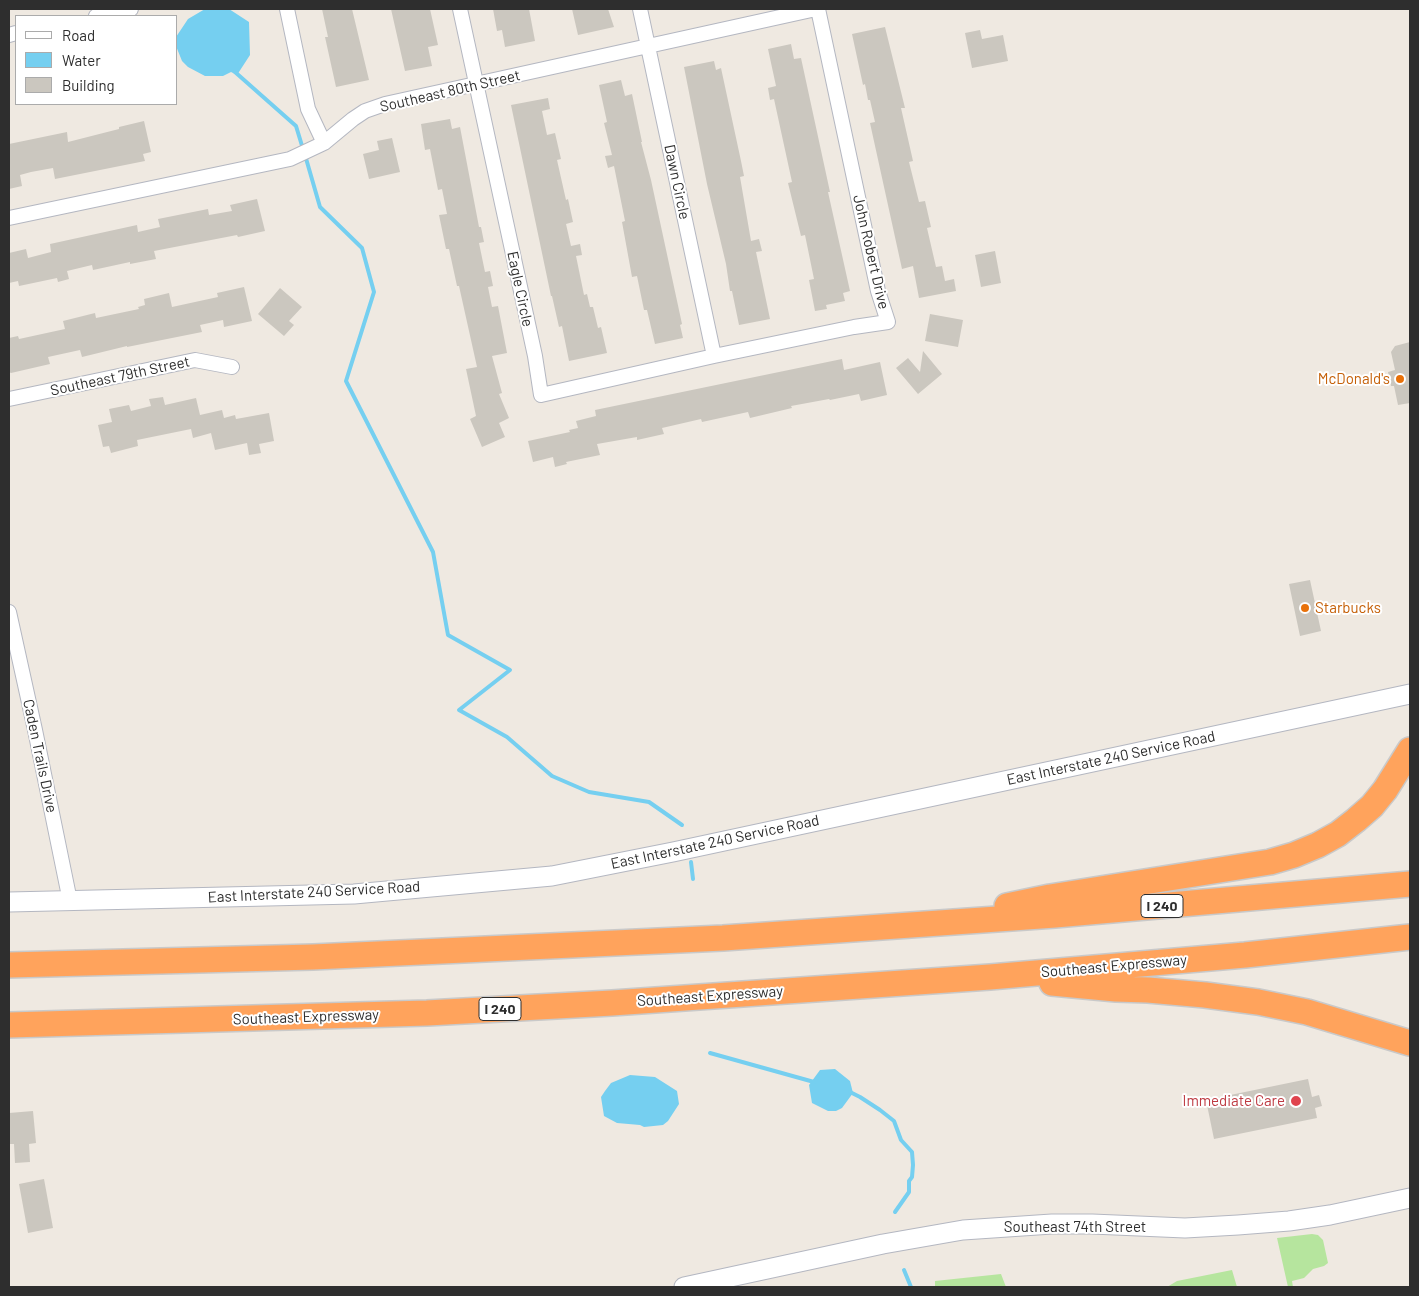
<!DOCTYPE html>
<html>
<head>
<meta charset="utf-8">
<style>
	body { margin:0 }
	#map { position:relative; width:1419px; height:1296px; overflow:hidden; background:#efe9e1; font-family:Barlow,sans-serif }
	canvas { display:block }
	.frame { position:absolute; inset:0; border:10px solid #2e2e2e; pointer-events:none }
	.legend { position:absolute; left:15px; top:15px; width:162px; height:90px; box-sizing:border-box; background:#fff; border:1px solid #ababab; margin:0; padding:6px 9px; list-style:none; font-size:15px; color:#2e2e2e }
	.legend li { display:flex; align-items:center; gap:10px; height:25px }
	.legend b { width:25px; border:1px solid #ababab }
</style>
</head>
<body>
<div id="map">
<canvas width="1419" height="1296"></canvas>
<div class="frame"></div>
<ul class="legend">
<li><b style="height:6px;background:#fff"></b>Road</li>
<li><b style="height:14px;background:#75cff0"></b>Water</li>
<li><b style="height:14px;background:#cbc7bf"></b>Building</li>
</ul>
</div>
<script>
const context = document.querySelector('canvas').getContext('2d');
context.lineJoin = 'round';
function fill(path, color) { context.fillStyle = color; context.fill(path, 'evenodd'); }
const poly = rows => new Path2D(rows.map(r => 'M' + r).join(''));
function stroke(path, color, width, dash) { context.strokeStyle = color; context.lineWidth = width; context.lineCap = dash ? 'butt' : 'round'; context.setLineDash(dash || []); context.stroke(path); }
function drawText(font, color, halo, rows, align = 'center') {
  context.font = font + ' Barlow,sans-serif'; context.lineWidth = 4; context.setLineDash([]); context.textBaseline = 'middle'; context.strokeStyle = halo; context.fillStyle = color; for (const [text, x, y, turn = 0] of rows) {
    context.save(); context.translate(x, y); context.rotate((+turn || 0) * Math.PI / 180); context.textAlign = isNaN(turn) ? turn : align; if (halo) context.strokeText(text, 0, 0); context.fillText(text, 0, 0); context.restore();
  }
}
fill(poly([
	[1312,1234,1318,1235,1323,1240,1328,1263,1324,1266,1313,1269,1304,1278,1292,1281,1293,1287,1288,1287,1277,1238],
	[1232,1270,1237,1287,1167,1287,1177,1281],
	[1001,1274,1006,1287,935,1287,935,1281]
]), '#b6e59e');
fill(poly([
	[205,9,229,9,249,22,250,55,237,75,231,72,223,76,205,76,188,67,182,61,176,46,176,37,188,19],
	[835,1069,850,1081,853,1093,842,1108,836,1111,828,1111,812,1103,809,1085,820,1070],
	[630,1075,655,1077,677,1091,679,1104,668,1121,663,1125,644,1127,640,1125,617,1123,604,1116,601,1097,605,1091,611,1083]
]), '#75cff0');
stroke(poly([
	[235,72,296,126,303,149],
	[305,155,320,207,362,248,374,292,346,381,433,552,448,635,510,670,459,710,507,737,552,776,589,792,649,802,682,825],
	[691,862,693,879],
	[710,1053,814,1082],
	[850,1092,860,1097,880,1110,894,1121,901,1140,912,1152,913,1165,912,1177,909,1181,909,1192,895,1212],
	[904,1270,911,1287]
]), '#75cff0', 4);
fill(poly([
	[322,9,352,9,369,80,336,87,325,37,328,37],
	[391,9,430,9,438,45,428,47,432,66,405,71],
	[493,9,529,9,535,41,505,47,502,30,497,31],
	[572,9,608,9,614,27,578,35],
	[885,27,905,108,901,108,913,161,909,162,919,202,925,201,931,227,927,228,936,267,942,266,945,281,954,279,956,291,919,298,913,266,902,269,870,123,875,122,870,100,868,100,865,84,863,85,852,34],
	[980,30,982,39,1003,35,1008,61,972,68,965,33],
	[791,44,794,59,801,58,830,192,828,192,850,291,843,293,845,301,826,305,827,309,815,311,809,280,814,279,805,235,801,236,788,183,792,182,774,99,770,100,768,88,776,86,768,49],
	[714,61,716,70,721,68,741,161,744,176,740,177,751,241,759,239,762,251,756,252,770,319,739,325,732,291,730,291,726,264,707,184,684,67],
	[621,80,625,96,632,94,642,142,641,142,651,180,682,324,680,325,683,338,655,344,647,310,644,310,637,276,632,277,622,222,625,221,614,166,608,168,605,156,612,155,604,123,607,122,599,85],
	[548,98,550,109,542,111,547,135,555,133,561,159,557,160,566,200,568,199,573,222,566,224,571,246,580,244,582,255,576,256,584,295,587,294,590,307,593,307,598,328,601,327,607,353,569,361,562,326,559,327,552,296,551,296,511,105],
	[450,119,452,129,460,127,479,227,481,227,484,242,479,243,485,272,490,271,493,286,488,287,492,307,498,306,507,353,492,356,502,393,499,394,509,418,499,423,505,437,482,447,470,419,476,416,466,369,477,367,459,286,457,286,449,249,446,249,439,215,447,214,442,189,438,190,430,149,425,150,421,124],
	[144,121,151,152,143,154,145,161,55,179,53,168,31,172,20,175,22,186,9,189,9,144,67,132,68,142,119,129,119,127],
	[392,138,400,172,369,179,363,154,379,150,377,141],
	[257,199,265,231,238,237,237,235,154,251,156,259,130,264,130,262,93,270,92,265,67,271,69,279,58,282,57,278,19,286,18,281,9,283,9,253,26,249,28,258,51,252,50,244,137,225,138,232,160,227,158,219,208,209,209,215,232,211,230,205],
	[995,251,1001,283,981,287,975,255],
	[244,287,252,321,224,327,223,320,200,325,202,332,127,347,127,346,82,357,80,350,48,357,50,364,11,373,9,372,9,338,18,336,19,339,65,329,63,321,95,313,96,318,139,309,138,307,145,305,144,299,169,293,172,307,218,297,217,293],
	[280,288,302,307,289,321,294,325,284,336,258,314],
	[930,314,963,320,958,347,925,341],
	[1410,342,1410,403,1398,405,1394,386,1391,386,1388,372,1395,370,1391,352,1395,346],
	[923,351,942,374,918,394,896,368,908,358,920,372],
	[842,359,844,370,880,362,887,395,861,401,859,394,830,400,829,399,791,406,792,408,750,418,748,412,702,422,701,419,662,428,664,434,637,440,637,437,597,444,600,455,566,462,567,464,555,467,553,457,533,462,528,441,570,432,569,430,578,428,576,421,596,416,595,410],
	[163,397,165,405,196,398,200,415,222,410,224,418,235,415,236,419,269,413,274,441,259,444,261,453,249,455,247,443,215,450,211,433,193,438,191,429,137,440,138,446,111,453,109,446,103,447,98,425,112,422,109,409,129,405,131,411,151,406,149,399],
	[1310,580,1321,631,1300,636,1289,584],
	[1308,1079,1312,1097,1319,1095,1322,1106,1315,1108,1317,1118,1214,1139,1206,1100],
	[33,1111,36,1143,29,1144,30,1162,15,1163,14,1144,10,1144,9,1113],
	[44,1179,53,1228,28,1233,19,1184]
]), '#cbc7bf');
const street = poly([
	[287,9,308,109,324,143],
	[460,9,535,356,541,395,714,356,854,327,888,322,878,291,818,9],
	[640,9,714,356],
	[96,16,131,9],
	[9,35,16,33],
	[9,218,290,159,324,143,353,119,365,111,385,104,816,9],
	[9,399,195,360,232,367],
	[9,612,35,730,70,901]
]);
const secondary = poly([
	[9,902,354,894,552,876,673,852,1410,694],
	[684,1287,883,1244,963,1230,1052,1224,1092,1224,1185,1228,1238,1225,1289,1221,1330,1215,1410,1198]
]);
const highway = poly([
	[1007,906,1050,897,1270,862,1294,855,1318,845,1338,834,1356,820,1372,806,1385,790,1410,750],
	[9,965,313,957,723,938,1055,915,1410,884],
	[1052,983,1116,989,1148,990,1205,995,1258,1002,1307,1012,1410,1043],
	[9,1025,427,1013,612,1003,990,977,1245,955,1410,937]
]);
stroke(street, '#b4b7c1', 16);
stroke(secondary, '#b4b7c1', 21);
stroke(highway, '#c9c9c9', 28);
stroke(street, '#fff', 14);
stroke(secondary, '#fff', 19);
stroke(highway, '#ffa35c', 25);
for (const [x, y, r, color] of [
	[1400,379,5,"#e8710a"],
	[1305,608,5,"#e8710a"],
	[1296,1101,6,"#e0444e"]
]) { const dot = new Path2D(); dot.arc(x, y, r, 0, 2 * Math.PI); context.fillStyle = color; context.fill(dot); stroke(dot, '#fff', 2); }
for (const [x, y, w] of [
	[1162,906,42],
	[500,1009,42]
]) { const box = new Path2D(); box.roundRect(x - w / 2, y - 11.5, w, 23, 4); context.fillStyle = '#fff'; context.fill(box); stroke(box, '#2e2e2e', 1); }
drawText('bold 14px', '#2e2e2e', null, [
	["I 240",1162,906],
	["I 240",500,1009]
]);
drawText('15px', '#2e2e2e', '#fff', [
	["Southeast 80th Street",450,91,-13],
	["Dawn Circle",677,182,78],
	["John Robert Drive",871,252,77],
	["Eagle Circle",520,289,78],
	["Southeast 79th Street",120,376,-12],
	["Caden Trails Drive",40,756,78],
	["East Interstate 240 Service Road",1111,758,-12],
	["East Interstate 240 Service Road",715,842,-12],
	["East Interstate 240 Service Road",314,892,-3],
	["Southeast Expressway",1114,966,-5],
	["Southeast Expressway",710,996,-4],
	["Southeast Expressway",306,1017,-2],
	["Southeast 74th Street",1075,1227]
]);
drawText('15px', '#c56008', '#fff', [
	["McDonald's",1390,379],
	["Starbucks",1315,608,"left"]
], 'right');
drawText('15px', '#be3a42', '#fff', [
	["Immediate Care",1285,1101]
], 'right');
</script>
</body>
</html>
